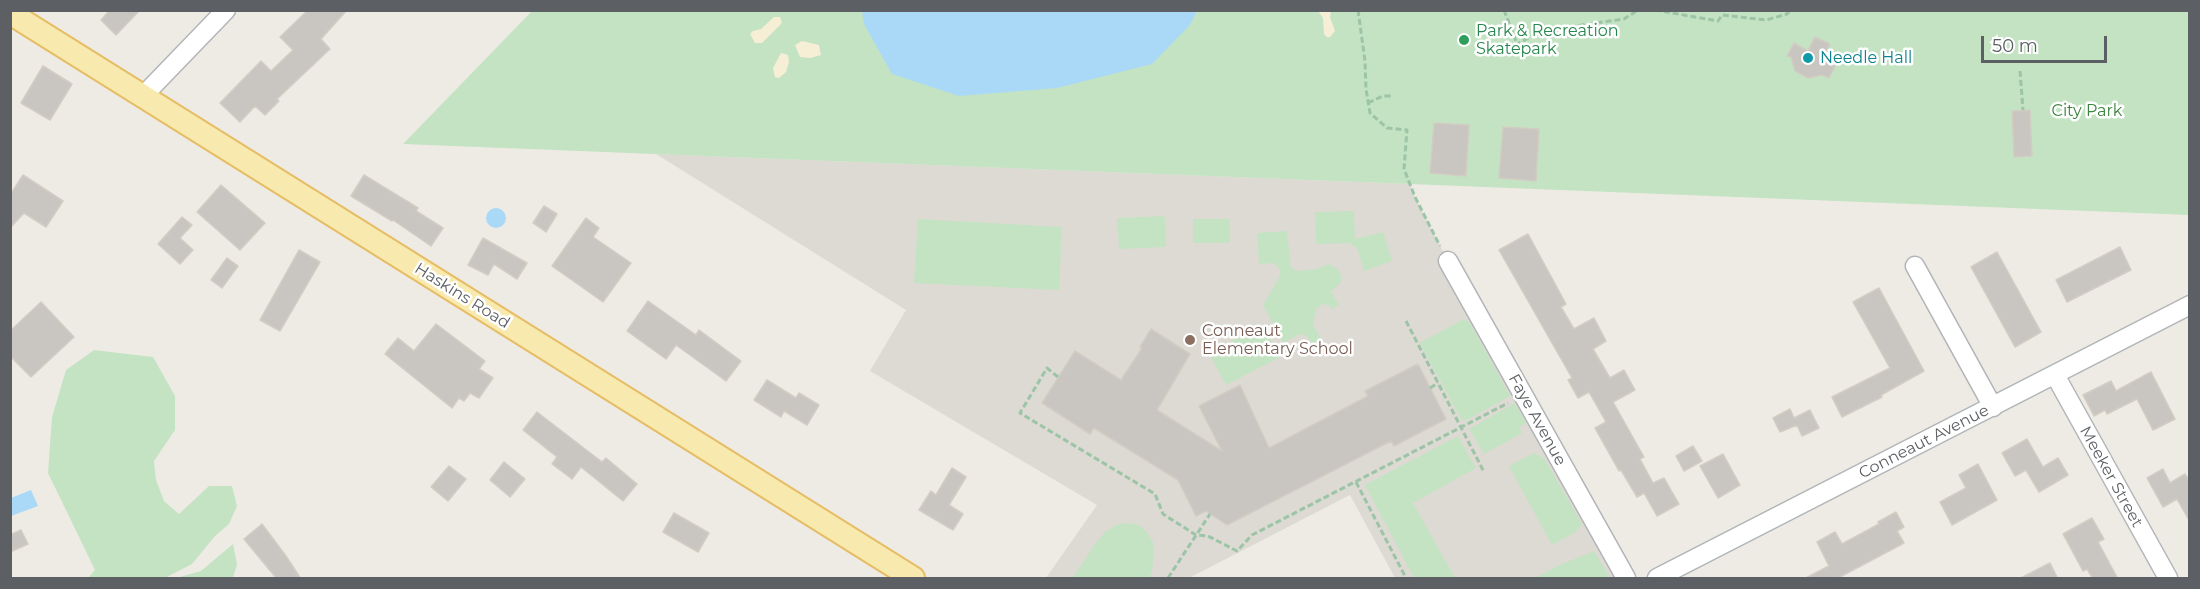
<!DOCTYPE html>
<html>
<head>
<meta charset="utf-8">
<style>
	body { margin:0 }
	#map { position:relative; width:2200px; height:589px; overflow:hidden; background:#eeebe5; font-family:Montserrat,sans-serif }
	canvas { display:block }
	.frame { position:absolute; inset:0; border:12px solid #5c6064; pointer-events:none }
	.scale { position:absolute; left:1981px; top:36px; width:126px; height:27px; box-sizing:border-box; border:3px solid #5c6064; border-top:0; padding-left:8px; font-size:18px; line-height:21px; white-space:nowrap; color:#5c6064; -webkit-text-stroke:4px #fff; paint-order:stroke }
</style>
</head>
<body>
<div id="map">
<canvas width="2200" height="589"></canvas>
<div class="frame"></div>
<div class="scale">50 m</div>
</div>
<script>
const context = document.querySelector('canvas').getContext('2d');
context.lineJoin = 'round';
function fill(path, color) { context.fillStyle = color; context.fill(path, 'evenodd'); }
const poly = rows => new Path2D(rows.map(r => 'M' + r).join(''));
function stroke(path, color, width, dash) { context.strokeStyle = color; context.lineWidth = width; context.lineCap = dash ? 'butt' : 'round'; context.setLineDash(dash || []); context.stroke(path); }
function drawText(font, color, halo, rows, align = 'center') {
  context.font = font + ' Montserrat,sans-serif'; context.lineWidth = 5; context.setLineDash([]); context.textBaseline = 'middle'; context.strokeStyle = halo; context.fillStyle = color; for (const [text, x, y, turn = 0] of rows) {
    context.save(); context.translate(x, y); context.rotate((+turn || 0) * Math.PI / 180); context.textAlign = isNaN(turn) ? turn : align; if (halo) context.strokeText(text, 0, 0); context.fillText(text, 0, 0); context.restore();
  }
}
fill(poly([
	[656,154,1410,184,1415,197,1448,261,1626,578,1395,578,1350,495,1189,578,1046,578,1097,505,870,371,906,310]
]), '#dddad3');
fill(poly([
	[532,11,2189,11,2189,215,403,144],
	[1354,211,1355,239,1383,232,1392,261,1364,271,1357,248,1349,243,1316,244,1315,212],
	[1165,216,1166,247,1119,249,1117,218],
	[918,219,1062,227,1059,290,914,283],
	[1193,219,1230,219,1230,243,1193,243],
	[1287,231,1291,267,1296,271,1317,269,1329,264,1336,268,1341,274,1341,282,1331,292,1339,305,1331,309,1329,305,1322,304,1316,309,1313,325,1321,339,1312,344,1306,335,1300,334,1283,343,1263,305,1280,276,1280,270,1274,263,1259,264,1257,233],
	[1464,319,1470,323,1510,396,1465,421,1461,419,1420,343],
	[1262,325,1280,357,1226,385,1209,353],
	[94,350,153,357,175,396,175,430,154,461,156,480,164,501,179,514,209,486,232,486,237,506,229,524,215,536,192,564,165,578,88,578,95,570,48,473,52,417,66,370],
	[1515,403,1526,423,1519,427,1522,433,1484,454,1469,429],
	[1458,436,1476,468,1413,503,1455,578,1414,578,1365,485],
	[1534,453,1544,458,1582,524,1574,533,1552,545,1509,466],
	[1125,523,1137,524,1147,532,1153,542,1154,551,1152,573,1148,578,1073,578,1095,544,1105,532,1116,525],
	[233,544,237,564,233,578,176,578,201,571],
	[1594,551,1609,576,1605,578,1535,578,1562,564]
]), '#c4e3c3');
fill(poly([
	[1318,11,1331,11,1330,17,1335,31,1330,37,1327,37,1324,34,1323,18],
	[774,17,780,17,782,23,762,43,755,43,750,34,753,31,761,29],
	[802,41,819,45,821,55,810,58,800,57,795,45],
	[781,53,788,55,789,62,786,72,779,78,775,77,773,68]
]), '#f7eed6');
fill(poly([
	[862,11,862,10,1197,11,1190,25,1152,64,1057,88,959,96,892,74,864,24],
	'486 218a10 10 0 1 1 20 0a10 10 0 1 1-20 0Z',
	[31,490,38,506,11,516,11,498]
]), '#aad9f8');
const building = poly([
	[110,10,140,10,116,35,101,20,110,10],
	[308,10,347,10,321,39,330,49,277,99,279,101,265,115,255,106,240,122,220,103,261,61,271,71,293,50,280,37,308,10],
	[1815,37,1830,44,1822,60,1835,66,1829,78,1822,75,1808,78,1795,71,1791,57,1787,56,1794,43,1808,51,1815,37],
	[43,66,72,84,50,120,21,103,43,66],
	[2030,110,2032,156,2014,157,2012,111,2030,110],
	[1434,123,1469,125,1466,176,1430,173,1434,123],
	[1503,127,1539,129,1536,181,1499,178,1503,127],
	[23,175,63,201,46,227,24,213,10,228,10,195,23,175],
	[364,175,418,208,416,211,443,228,431,246,393,220,392,221,351,196,364,175],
	[221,185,265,223,240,250,197,212,221,185],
	[544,206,557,214,546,232,533,223,544,206],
	[182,217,192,225,180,238,193,250,180,264,158,244,182,217],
	[586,218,599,228,593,237,631,263,603,302,552,266,586,218],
	[1528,234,1566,304,1561,307,1574,329,1594,318,1606,341,1593,349,1610,378,1624,370,1635,390,1613,402,1644,457,1640,459,1653,483,1664,478,1679,504,1657,516,1644,493,1637,497,1621,470,1619,471,1595,428,1606,422,1589,392,1578,398,1568,380,1572,378,1499,250,1528,234],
	[483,238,527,263,517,279,494,264,488,275,468,265,483,238],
	[2120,247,2131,270,2067,302,2056,280,2120,247],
	[299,250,320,262,280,331,260,320,299,250],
	[1997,252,2041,332,2015,347,1971,267,1997,252],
	[227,258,238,266,222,288,211,280,227,258],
	[1879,288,1924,371,1881,395,1882,397,1842,417,1832,397,1890,368,1853,302,1879,288],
	[648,301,696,335,699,330,741,361,726,381,676,345,666,359,627,331,648,301],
	[41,302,74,337,31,377,10,356,10,331,41,302],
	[436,324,485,361,479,369,493,378,479,398,470,393,464,401,459,398,452,408,385,354,398,338,414,351,436,324],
	[1151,329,1190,354,1157,410,1222,451,1199,406,1240,385,1269,448,1368,396,1365,391,1418,364,1446,419,1394,446,1391,441,1227,525,1206,511,1196,516,1178,480,1094,428,1090,434,1042,403,1075,351,1121,380,1142,348,1140,347,1151,329],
	[2151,372,2175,419,2153,430,2137,399,2107,414,2105,410,2094,416,2083,395,2111,381,2116,391,2151,372],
	[767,380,796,398,799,393,819,405,807,425,784,411,781,417,754,400,767,380],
	[1790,409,1794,418,1810,410,1819,428,1802,436,1797,425,1780,432,1773,418,1790,409],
	[537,412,602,462,606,458,637,484,623,501,581,467,572,479,552,464,557,457,523,430,537,412],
	[2027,439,2043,467,2058,458,2068,475,2039,492,2026,470,2015,476,2002,453,2027,439],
	[1693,446,1702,461,1684,471,1676,456,1693,446],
	[1723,454,1740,485,1718,498,1700,466,1723,454],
	[504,462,525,479,510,497,490,480,504,462],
	[1978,464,1997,500,1952,525,1940,502,1966,488,1959,475,1978,464],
	[449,466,466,479,448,501,431,487,449,466],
	[952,468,966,477,949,505,963,514,953,530,919,510,931,491,936,495,952,468],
	[2163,469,2170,483,2185,474,2190,482,2190,522,2177,499,2163,507,2147,478,2163,469],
	[1896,512,1904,527,1897,531,1904,543,1836,579,1804,579,1829,566,1817,542,1835,532,1842,544,1879,524,1878,522,1896,512],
	[674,513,709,533,698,552,663,532,674,513],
	[2092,518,2104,539,2098,542,2118,579,2093,579,2087,569,2083,571,2063,534,2092,518],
	[262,524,286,556,301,579,277,579,244,539,262,524],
	[21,530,28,544,10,552,10,535,21,530],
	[2050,563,2058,579,2019,579,2050,563]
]);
fill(building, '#c9c6c2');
stroke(building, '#d2cdc3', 1.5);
const minor = poly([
	[143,96,226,10],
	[1448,261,1626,578],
	[1915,266,1993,407],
	[2055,375,2168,578],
	[1657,578,2190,305]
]);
const major = poly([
	[10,13,913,578]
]);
stroke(minor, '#b2b5b8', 21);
stroke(major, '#e6bd65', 26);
stroke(poly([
	[1358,10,1365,61,1366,89,1370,113,1387,128,1407,130,1404,169,1415,197,1440,246],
	[1504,10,1517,44],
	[1655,10,1718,21,1722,15,1766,20,1787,14,1790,10],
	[1561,28,1624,19,1638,10],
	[1501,54,1514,50,1517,44,1532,36],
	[2020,71,2023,110],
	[1368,103,1383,96,1391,96],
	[1406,321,1484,472],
	[1058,377,1047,368,1020,413,1155,494,1163,514,1196,535,1208,536,1237,551,1252,535,1508,403],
	[1430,388,1438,383],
	[1356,482,1406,578],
	[1168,578,1210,514]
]), '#9cc4a6', 3, [6, 3]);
stroke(minor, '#fff', 18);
stroke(major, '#f8eaaf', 22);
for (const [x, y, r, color] of [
	[1464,40,6,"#2e9e5b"],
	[1808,58,6,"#0f9aa8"],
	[1190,340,6,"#8d6e63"]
]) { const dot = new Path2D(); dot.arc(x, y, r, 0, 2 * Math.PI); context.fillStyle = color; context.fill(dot); stroke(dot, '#fff', 2); }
drawText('16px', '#27864d', '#fff', [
	["Park & Recreation",1476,31],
	["Skatepark",1476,49]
], 'left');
drawText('16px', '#0d838f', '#fff', [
	["Needle Hall",1820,58]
], 'left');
drawText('16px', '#3c833d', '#fff', [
	["City Park",2087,111]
]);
drawText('16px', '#5c6064', '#fff', [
	["Haskins Road",462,296,32],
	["Faye Avenue",1537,420,61],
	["Conneaut Avenue",1924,442,-27],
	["Meeker Street",2111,477,61]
]);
drawText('16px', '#785e54', '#fff', [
	["Conneaut",1202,331],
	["Elementary School",1202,349]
], 'left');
</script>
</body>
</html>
